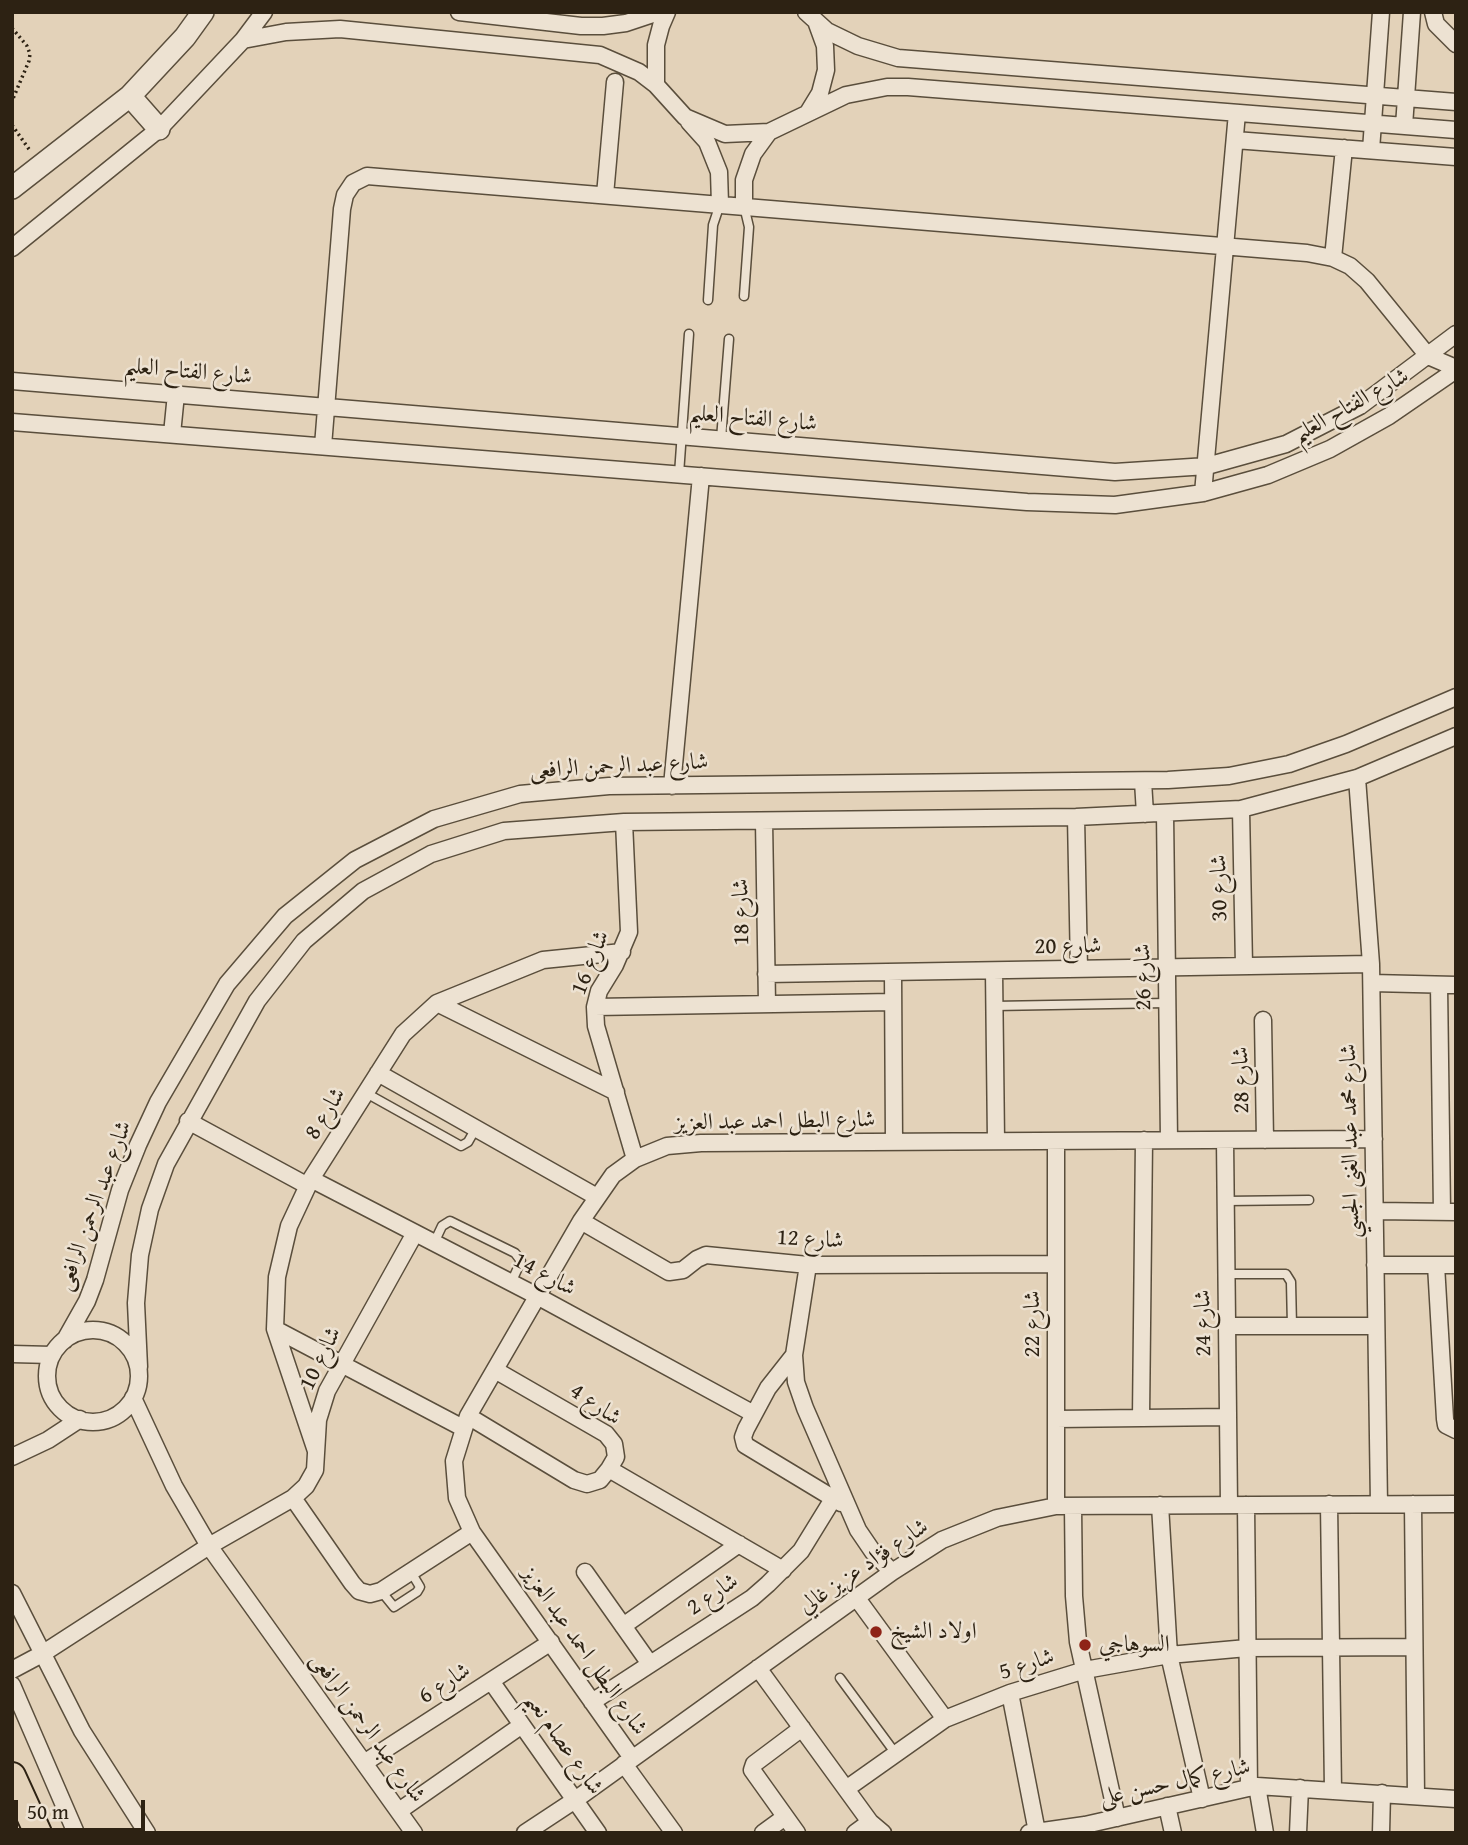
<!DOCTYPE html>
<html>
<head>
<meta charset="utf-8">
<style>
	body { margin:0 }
	#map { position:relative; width:1468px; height:1845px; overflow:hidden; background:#e3d2b9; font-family:"Gentium Book Plus",serif }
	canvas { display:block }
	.frame { position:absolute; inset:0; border:14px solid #2d2213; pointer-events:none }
	.scale { position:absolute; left:14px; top:1800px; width:131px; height:32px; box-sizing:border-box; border:4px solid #2d2213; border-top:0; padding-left:9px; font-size:21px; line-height:24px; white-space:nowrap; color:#2d2213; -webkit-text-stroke:5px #ede2d2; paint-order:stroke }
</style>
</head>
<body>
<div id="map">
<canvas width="1468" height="1845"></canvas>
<div class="frame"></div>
<div class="scale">50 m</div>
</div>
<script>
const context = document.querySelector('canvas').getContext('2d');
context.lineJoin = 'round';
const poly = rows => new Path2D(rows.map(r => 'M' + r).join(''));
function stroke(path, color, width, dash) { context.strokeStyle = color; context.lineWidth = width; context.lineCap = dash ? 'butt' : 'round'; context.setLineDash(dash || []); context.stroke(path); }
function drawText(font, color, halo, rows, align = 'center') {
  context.font = font + ' "Gentium Book Plus",Amiri,serif'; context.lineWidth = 5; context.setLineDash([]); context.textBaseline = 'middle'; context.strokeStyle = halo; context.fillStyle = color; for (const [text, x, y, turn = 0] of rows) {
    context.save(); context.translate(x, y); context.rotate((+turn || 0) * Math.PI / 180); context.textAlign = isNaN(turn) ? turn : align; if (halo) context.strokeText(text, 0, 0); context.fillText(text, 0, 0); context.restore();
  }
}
const service = poly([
	[744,206,749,227,744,296],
	[708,300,713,225,720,204],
	[721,439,729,339],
	[679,474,689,334],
	[994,1006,1167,1003],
	[366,1093,461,1146,468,1142,476,1128],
	[1226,1201,1309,1200],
	[434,1243,442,1226,450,1221,515,1253,521,1261,511,1283],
	[1226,1274,1286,1274,1291,1282,1292,1326],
	[381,1591,394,1607,417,1592,420,1587,411,1572],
	[840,1678,896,1754]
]);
const minor = poly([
	[459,12,581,26,603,26,626,23,659,12],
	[806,12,827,31,858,46,898,58,1456,102],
	[1433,12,1436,24,1456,44],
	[243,40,286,32,340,29,600,55,639,72,656,85,685,117,725,134,769,132,846,95,887,87,908,87,1456,130],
	[656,85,656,45,661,26,667,12],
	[809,111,820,93,826,70,825,46,817,24],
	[689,122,707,142,719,172,720,204],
	[1404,126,1412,12],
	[1235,140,1456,157],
	[1371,150,1381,12],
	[605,195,615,82],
	[744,206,744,180,753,154,769,132],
	[12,248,159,129,243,40,264,12],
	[1333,258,1344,148],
	[12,381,1115,472,1207,466,1286,444,1360,406,1456,334],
	[12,422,1027,502,1115,505,1203,493,1268,475,1330,449,1389,416,1456,370],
	[172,434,176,394],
	[323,446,342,209,345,195,353,183,367,176,1307,253,1333,258,1350,266,1367,281,1428,356,1456,368],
	[1203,493,1237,113],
	[1357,778,1371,964,1379,1504],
	[1143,781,1145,814],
	[672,786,701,476],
	[1241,809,1244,966],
	[1165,813,1169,1140],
	[1076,817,1079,969],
	[764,821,767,1004],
	[624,822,629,932,615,965,599,991,595,1007,596,1026,635,1159],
	[994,971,996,1141],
	[893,972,894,1142],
	[766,974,1371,964],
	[1372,983,1456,985],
	[1439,985,1442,1212],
	[437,1003,616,1092],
	[595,1007,893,1002],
	[1263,1020,1265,1140],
	[378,1073,597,1197],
	[188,1121,308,1186],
	[1225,1140,1229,1505],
	[311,1179,537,1296,754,1414],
	[1375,1211,1456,1212],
	[581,1221,669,1272,683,1270,697,1259,706,1255,808,1265,1056,1264],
	[808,1265,794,1355,796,1382,805,1408,858,1530,873,1552,892,1572],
	[1375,1265,1456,1265],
	[1436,1265,1445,1419,1446,1425,1456,1430],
	[1227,1326,1376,1326],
	[275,1329,463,1428],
	'47 1376a46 46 0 1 1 92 0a46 46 0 1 1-92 0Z',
	[65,1340,87,1301,95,1280,120,1190,138,1145,158,1102,227,984,285,916,355,860,434,819,520,794,609,786,1168,780,1229,776,1289,764,1346,744,1456,697],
	[12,1354,52,1355],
	[794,1355,768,1388,746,1429,743,1437,745,1445,841,1503],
	[139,1367,136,1303,140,1255,150,1209,166,1164,257,1001,304,941,363,891,431,854,504,831,624,822,1076,817,1241,809,1357,778,1456,736],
	[133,1398,174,1486,209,1546,414,1833],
	[468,1416,574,1480,587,1484,600,1480,609,1469,616,1457,614,1444,606,1434,495,1370],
	[1141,1418,1144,1140],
	[1056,1419,1228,1417],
	[316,1451,275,1329,277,1277,289,1226,311,1179,403,1034,437,1003,543,960,622,952],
	[12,1457,48,1440,80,1419],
	[609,1469,783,1570],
	[293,1498,352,1583,359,1591,370,1594,381,1591,472,1532],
	[1329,1504,1333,1790],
	[1413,1504,1416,1796],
	[1160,1505,1169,1655,1202,1799],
	[1246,1505,1249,1788],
	[1056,1506,1056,1141],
	[1073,1506,1074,1596,1078,1642,1117,1818],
	[585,1572,650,1664],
	[12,1593,82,1731,147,1833],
	[856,1597,945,1719],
	[623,1626,739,1544],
	[758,1668,870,1822,883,1833],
	[12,1670,42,1654,209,1546,293,1498,306,1486,315,1470,318,1420,327,1391,415,1233],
	[491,1681,598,1833],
	[12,1685,76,1833],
	[1010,1693,1037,1832],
	[592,1702,752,1598,768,1584,801,1551,833,1499],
	[632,1758,472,1532,457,1498,454,1461,468,1416,581,1221,613,1175,635,1159,667,1146,701,1143,1374,1139],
	[364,1763,551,1642],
	[624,1764,674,1833],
	[1257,1786,1265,1833],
	[846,1789,945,1719,1010,1693,1085,1670,1169,1655,1247,1648,1414,1647],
	[1167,1806,1173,1833],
	[399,1811,522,1725],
	[525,1833,575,1800,892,1572,942,1540,997,1518,1056,1506,1456,1504],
	[763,1833,785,1817],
	[797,1833,752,1770,754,1764,802,1728],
	[855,1833,870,1822],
	[1029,1833,1085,1825,1257,1786,1456,1799],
	[1298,1833,1300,1788],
	[1381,1833,1382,1793]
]);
const tertiary = poly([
	[130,96,159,129],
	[12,188,130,96,185,37,203,12]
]);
const trunk = poly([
	[12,1776,38,1833]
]);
stroke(service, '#5a4e3c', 11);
stroke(minor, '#5a4e3c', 19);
stroke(tertiary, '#5a4e3c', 24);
stroke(trunk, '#2d2213', 30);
stroke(poly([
	[12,28,27,46,30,54,29,61,12,101],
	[12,125,31,152]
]), '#2d2213', 3.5, [2, 3.5]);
stroke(service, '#ede2d2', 8);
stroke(minor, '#ede2d2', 16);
stroke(tertiary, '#ede2d2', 21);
stroke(trunk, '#e3d2b9', 26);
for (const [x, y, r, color] of [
	[876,1632,7,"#8f2418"],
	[1085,1645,7,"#8f2418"]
]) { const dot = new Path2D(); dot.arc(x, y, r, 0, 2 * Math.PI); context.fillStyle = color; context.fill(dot); stroke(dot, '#ede2d2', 2.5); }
drawText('23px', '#2d2213', '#ede2d2', [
	["شارع الفتاح العليم",188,372,5],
	["شارع الفتاح العليم",1351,406,-29],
	["شارع الفتاح العليم",753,419,5],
	["شارع عبد الرحمن الرافعى",619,767,-3],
	["شارع 30",1220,888,-91],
	["شارع 18",742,912,-91],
	["شارع 20",1068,947,-1],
	["شارع 16",591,963,-68],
	["شارع 26",1144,977,-91],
	["شارع 28",1242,1080,-91],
	["شارع 8",326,1114,-58],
	["شارع البطل احمد عبد العزيز",775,1122,-1],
	["شارع محمد عبد الغنى الجسي",1351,1141,-91],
	["شارع عبد الرحمن الرافعى",95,1206,-70],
	["شارع 12",810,1240,3],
	["شارع 14",544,1275,28],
	["شارع 24",1204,1323,-91],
	["شارع 22",1033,1324,-90],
	["شارع 10",321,1359,-64],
	["شارع 4",595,1405,34],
	["شارع فؤاد عزيز غالي",864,1567,-34],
	["شارع 2",713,1595,-34],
	["شارع البطل احمد عبد العزيز",584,1651,55],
	["شارع 5",1027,1665,-18],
	["شارع 6",445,1684,-33],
	["شارع عبد الرحمن الرافعى",367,1728,54],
	["شارع عصام نعيم",563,1744,55],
	["شارع كمال حسن على",1175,1783,-12]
]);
drawText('23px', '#2d2213', '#ede2d2', [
	["اولاد الشيخ",890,1632],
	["السوهاجي",1099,1645]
], 'left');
</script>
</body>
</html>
